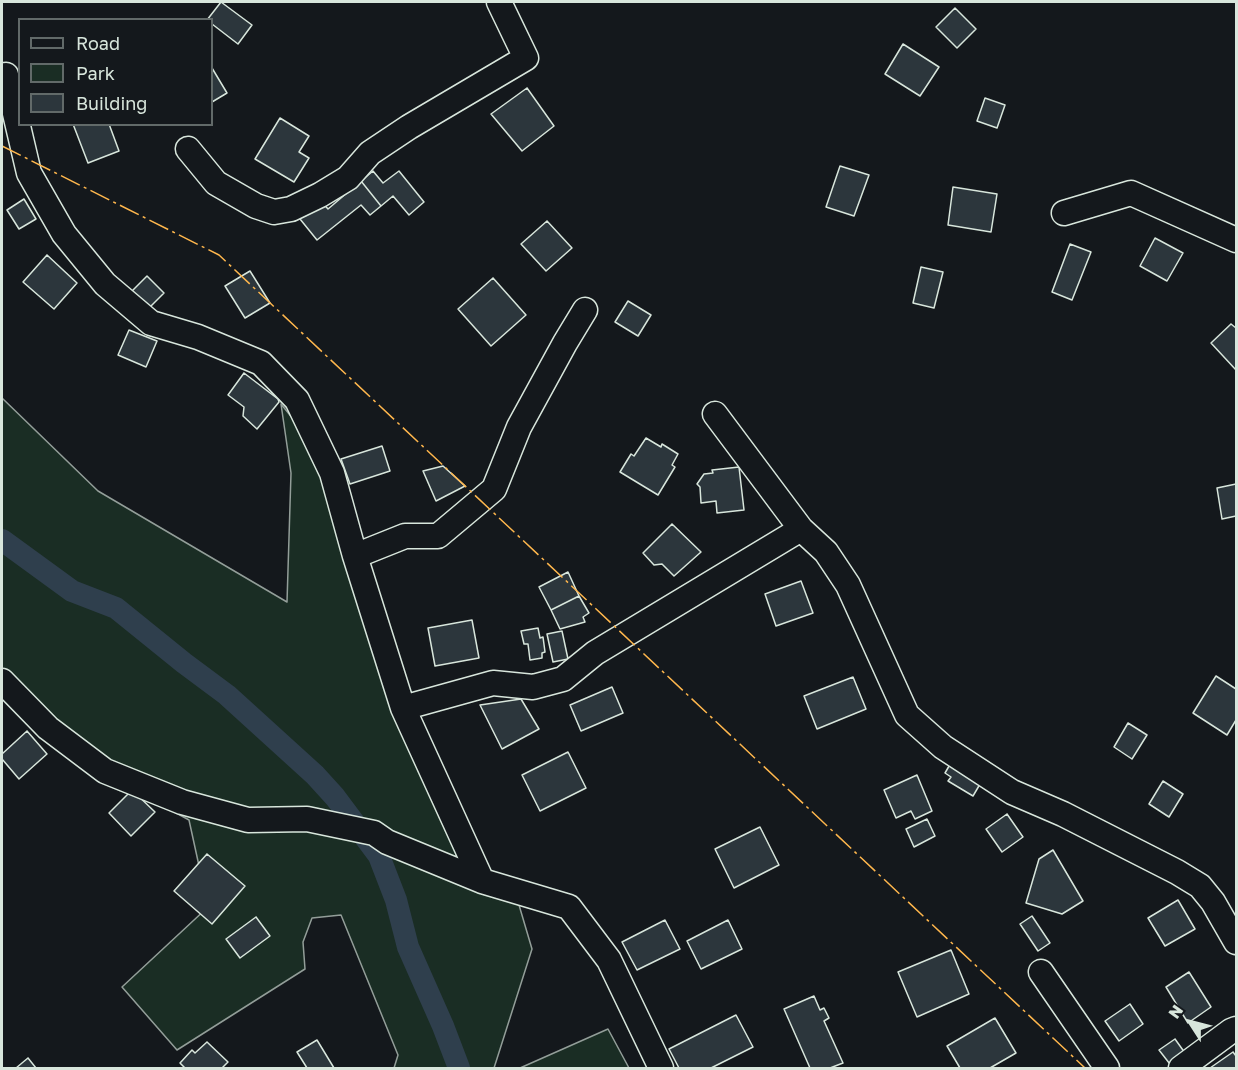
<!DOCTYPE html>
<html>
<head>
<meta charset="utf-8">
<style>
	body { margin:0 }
	#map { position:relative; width:1238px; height:1070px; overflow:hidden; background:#14181c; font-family:"Golos Text",sans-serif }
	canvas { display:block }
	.frame { position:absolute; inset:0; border:3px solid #d8e6dc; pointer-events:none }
	.legend { position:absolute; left:18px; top:18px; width:195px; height:108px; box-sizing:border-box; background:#14181c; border:2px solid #626a69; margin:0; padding:8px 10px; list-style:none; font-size:18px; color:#d8e6dc }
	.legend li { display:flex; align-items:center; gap:12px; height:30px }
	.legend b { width:30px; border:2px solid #626a69 }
	.north { position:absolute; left:1160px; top:992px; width:60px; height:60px; -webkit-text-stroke:4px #14181c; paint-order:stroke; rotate:306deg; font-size:16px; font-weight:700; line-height:24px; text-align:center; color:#d8e6dc }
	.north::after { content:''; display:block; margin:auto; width:21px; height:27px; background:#d8e6dc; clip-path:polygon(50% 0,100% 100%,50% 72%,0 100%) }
</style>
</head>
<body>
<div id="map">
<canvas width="1238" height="1070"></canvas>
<div class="frame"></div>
<ul class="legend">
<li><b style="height:8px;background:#14181c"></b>Road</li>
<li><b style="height:16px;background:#1a2d24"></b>Park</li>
<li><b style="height:16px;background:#2c363c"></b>Building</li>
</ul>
<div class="north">N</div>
</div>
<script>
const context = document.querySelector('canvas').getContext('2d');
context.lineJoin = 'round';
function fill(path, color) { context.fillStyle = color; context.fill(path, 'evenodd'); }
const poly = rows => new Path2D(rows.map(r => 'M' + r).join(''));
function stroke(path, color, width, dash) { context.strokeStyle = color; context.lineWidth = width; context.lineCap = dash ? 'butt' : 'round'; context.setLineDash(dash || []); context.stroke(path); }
const green = poly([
	[2,398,98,491,287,602,291,473,281,404,319,451,471,878,519,905,532,949,494,1068,394,1068,398,1055,341,915,312,918,303,942,305,969,177,1050,122,987,208,907,189,820,98,770,2,676,2,398],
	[608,1029,629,1068,520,1068,608,1029]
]);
fill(green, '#1a2d24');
stroke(green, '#939e99', 1.5);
stroke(poly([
	[2,540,72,591,116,608,184,663,227,695,315,775,335,797,379,856,396,900,408,947,443,1026,459,1068]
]), '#2f3f4d', 22);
const building = poly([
	[221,2,252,25,238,44,212,24,212,20,207,20,221,2],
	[955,8,976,29,957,48,936,27,955,8],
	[903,44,939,67,920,96,885,74,903,44],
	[212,68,227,93,212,102,212,68],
	[527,88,554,126,522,151,491,114,527,88],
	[985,98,1005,105,997,128,977,121,985,98],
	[280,118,309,136,299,152,309,158,294,182,255,159,280,118],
	[73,124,109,124,119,151,88,163,73,124],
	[840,166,869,175,854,216,826,207,840,166],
	[373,171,383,183,399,171,424,202,409,215,393,196,381,206,361,181,373,171],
	[361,181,381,206,370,215,361,205,317,240,300,219,321,201,328,209,361,181],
	[953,187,997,194,991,232,948,225,953,187],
	[24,199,36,219,19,229,7,210,24,199],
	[547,221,572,248,546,271,521,244,547,221],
	[1155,238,1183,253,1167,281,1140,266,1155,238],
	[1070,244,1091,252,1072,300,1052,292,1070,244],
	[47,255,77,283,54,309,23,282,47,255],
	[921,267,943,272,934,308,913,303,921,267],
	[250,271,270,303,245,318,225,286,250,271],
	[147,276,164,293,148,309,131,292,147,276],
	[493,278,526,315,491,346,458,309,493,278],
	[628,301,651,315,638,336,615,322,628,301],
	[1231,324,1236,328,1236,370,1211,343,1231,324],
	[129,330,157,341,146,367,118,355,129,330],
	[244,373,278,399,279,402,257,429,243,416,244,407,228,395,244,373],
	[646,438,661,447,662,444,678,454,672,465,675,467,658,495,620,472,631,454,634,456,646,438],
	[382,446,390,471,350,484,341,459,382,446],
	[443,466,465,486,436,501,423,471,443,466],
	[739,467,744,510,717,513,716,501,701,503,700,487,697,484,704,474,713,473,712,470,739,467],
	[1236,484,1236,516,1222,519,1217,488,1236,484],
	[672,524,701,552,674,576,662,564,654,565,643,553,672,524],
	[568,572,579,596,551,610,539,587,568,572],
	[801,581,813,613,776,626,765,594,801,581],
	[579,596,589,613,583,617,585,622,560,629,551,610,579,596],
	[472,620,479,658,435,666,428,628,472,620],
	[538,628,540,638,543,637,545,652,542,653,542,658,530,660,528,644,524,644,521,631,538,628],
	[562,631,568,659,553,662,547,634,562,631],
	[1216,676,1236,689,1236,720,1227,735,1193,713,1216,676],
	[853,677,866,709,817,729,804,696,853,677],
	[612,687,623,713,581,731,570,705,612,687],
	[521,699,539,729,502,749,480,705,521,699],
	[1128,723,1147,735,1132,759,1114,747,1128,723],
	[27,731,47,754,19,779,2,759,2,754,27,731],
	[568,752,586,788,540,811,522,775,568,752],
	[952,761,983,779,973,796,948,781,951,777,945,773,952,761],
	[917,775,932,811,915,819,911,811,896,818,884,790,917,775],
	[1163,781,1183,794,1169,817,1149,804,1163,781],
	[132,790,155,812,131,836,109,813,132,790],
	[1007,814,1023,837,1002,852,986,829,1007,814],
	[927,819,935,836,914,847,906,829,927,819],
	[760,827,779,865,734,888,715,849,760,827],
	[1053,850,1083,901,1062,914,1026,903,1039,859,1053,850],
	[207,854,245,886,212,924,174,891,207,854],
	[1178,900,1195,929,1165,946,1148,918,1178,900],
	[1032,916,1050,943,1038,951,1020,924,1032,916],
	[256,917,270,936,240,958,226,939,256,917],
	[665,920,680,949,637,970,622,942,665,920],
	[728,920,742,949,701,969,687,941,728,920],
	[951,950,969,994,917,1017,898,972,951,950],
	[1189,972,1211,1007,1188,1023,1166,987,1189,972],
	[814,996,820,1010,824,1008,829,1018,824,1021,843,1063,830,1068,810,1068,784,1009,814,996],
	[1130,1004,1143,1024,1119,1041,1105,1021,1130,1004],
	[736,1015,753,1047,711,1068,679,1068,669,1049,736,1015],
	[995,1018,1016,1053,990,1068,960,1068,947,1046,995,1018],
	[1175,1039,1190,1060,1173,1068,1159,1050,1175,1039],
	[317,1040,334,1068,307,1068,297,1052,317,1040],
	[207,1042,228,1062,222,1068,185,1068,180,1063,192,1050,195,1053,207,1042],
	[1233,1052,1236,1056,1236,1068,1210,1068,1233,1052],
	[28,1058,36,1068,16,1068,28,1058]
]);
fill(building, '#2c363c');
stroke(building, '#d8e6dc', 1.5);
const minor = poly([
	[6,75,29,173,64,234,105,284,151,323,198,337,261,363,297,400,332,473,355,556,403,708,482,881],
	[188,149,216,183,256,206,274,212,291,209,320,195,348,178,370,153,409,127,526,58,499,2],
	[1064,213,1131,193,1236,240],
	[715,414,801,529,826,552,848,585,907,715,943,747,1012,792,1063,814,1177,872,1200,886,1213,902,1236,942],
	[355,556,405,536,438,536,494,489,519,427,565,343,585,310],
	[2,681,48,728,105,771,182,802,248,820,307,819,374,833,387,842,482,881,569,907,609,960,661,1068],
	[403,708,493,683,533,687,563,679,595,653,801,529],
	[1041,972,1107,1068],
	[1181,1068,1231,1031,1236,1029]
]);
stroke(minor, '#d8e6dc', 27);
stroke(minor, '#14181c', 24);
stroke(poly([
	[2,146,219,255,1085,1068]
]), '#ffb74d', 1.5, [21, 4.5, 3, 4.5]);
</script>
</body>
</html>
